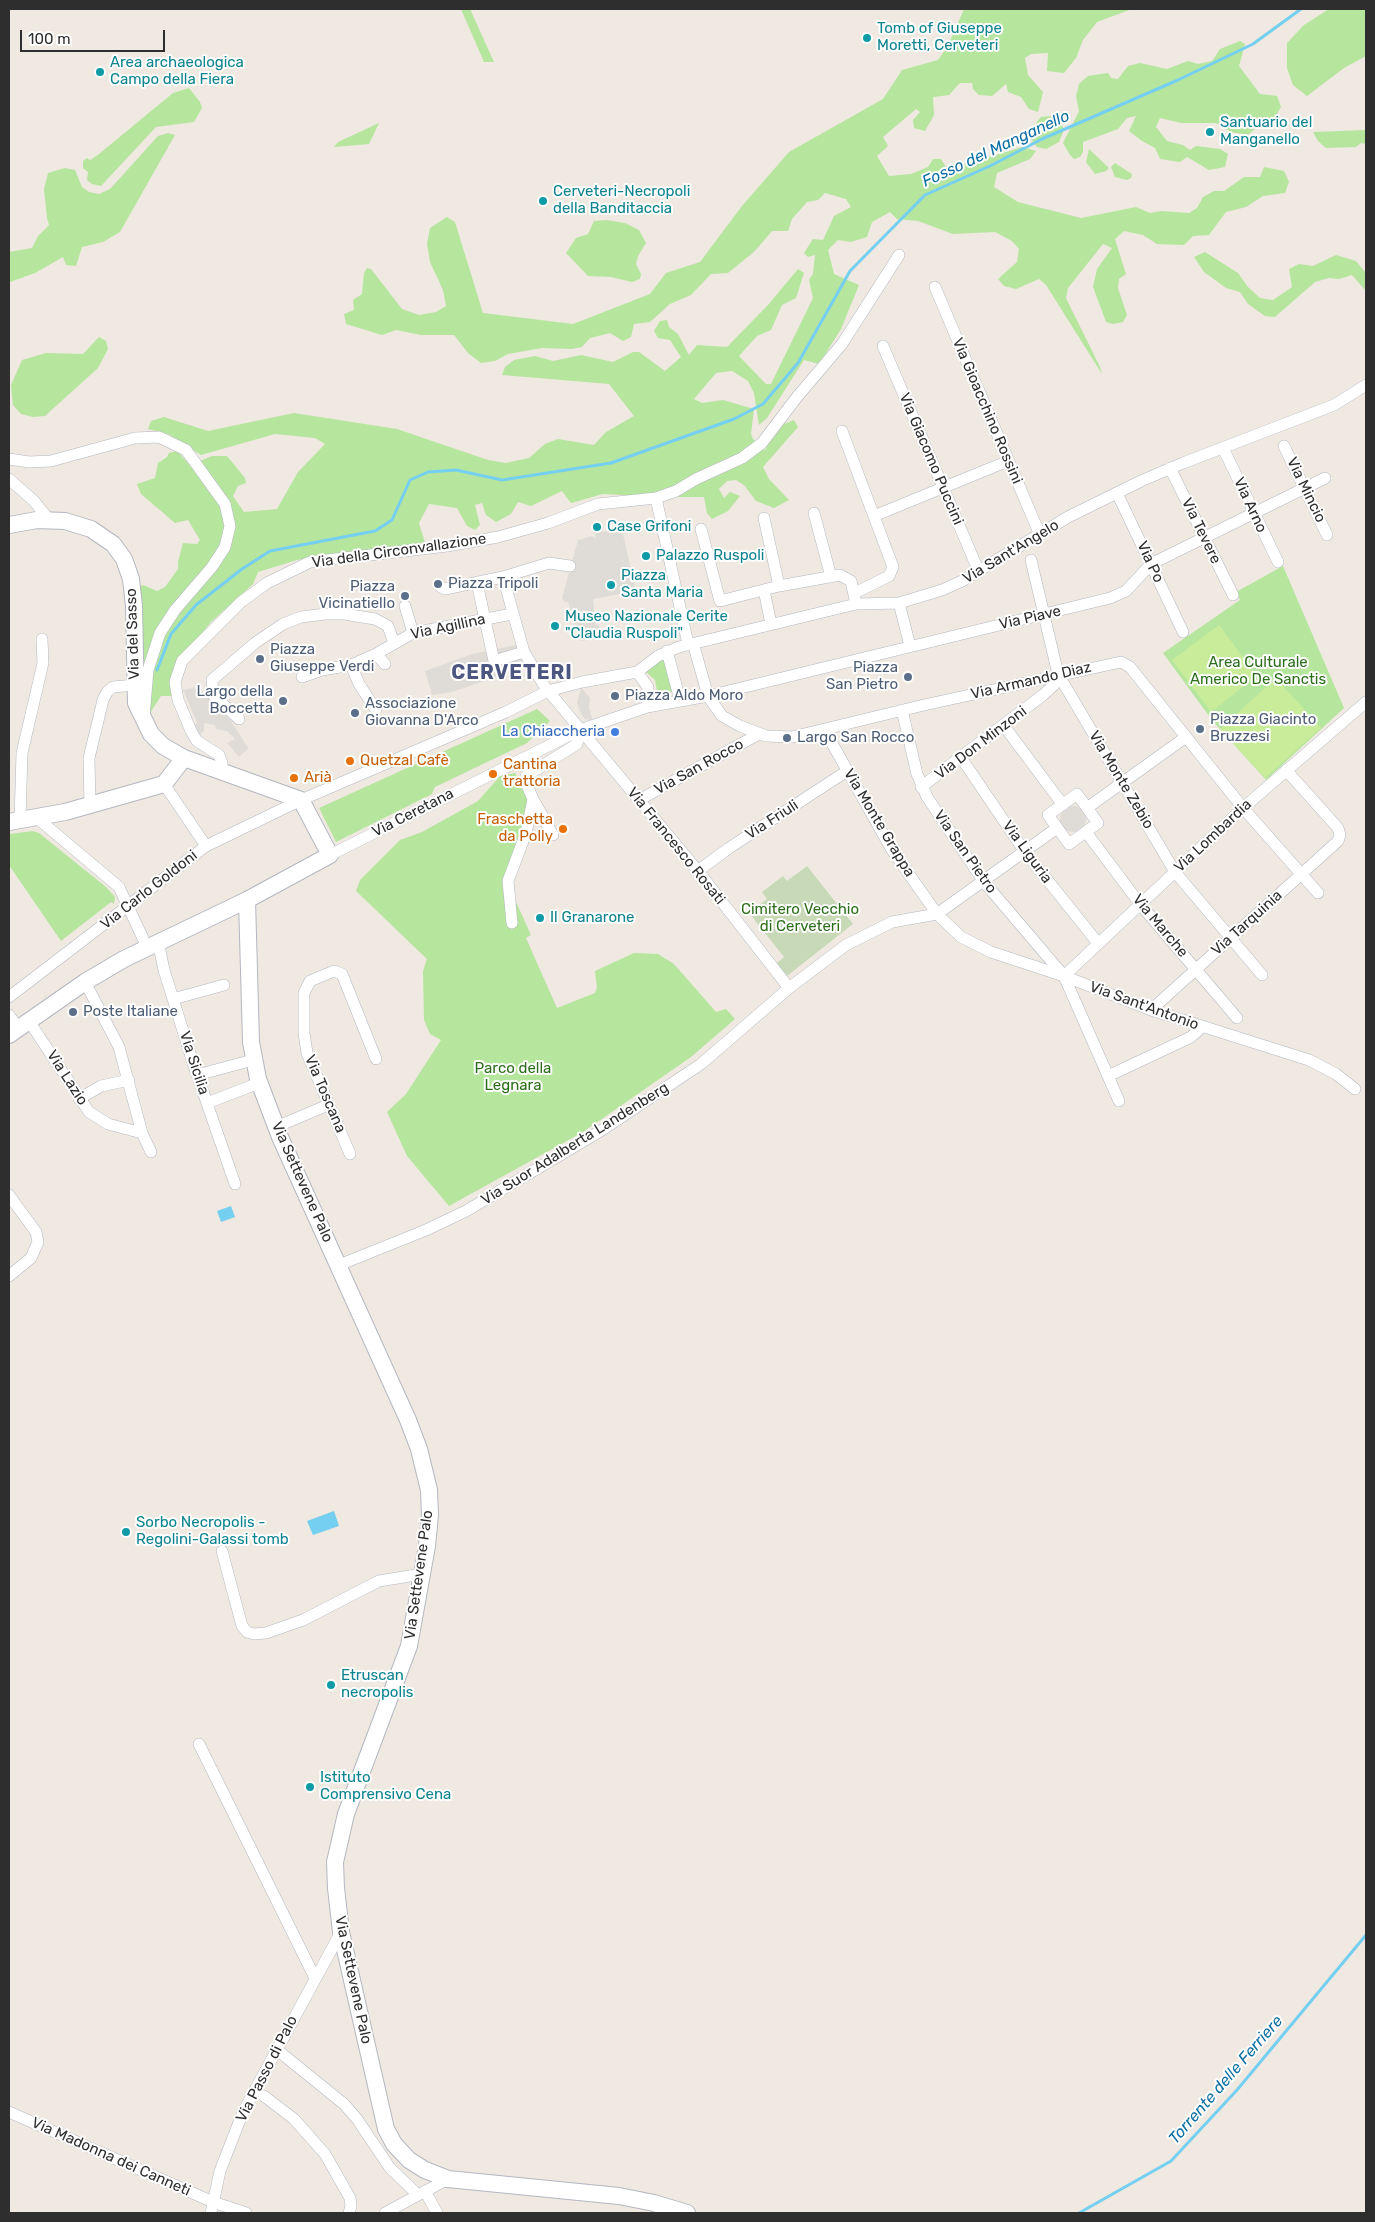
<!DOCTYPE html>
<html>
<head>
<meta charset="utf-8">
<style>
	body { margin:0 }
	#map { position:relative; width:1375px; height:2222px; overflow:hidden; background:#efe9e1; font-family:Rubik,sans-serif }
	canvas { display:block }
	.frame { position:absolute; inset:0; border:10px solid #2e2e2e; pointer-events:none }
	.scale { position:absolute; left:20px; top:30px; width:145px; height:22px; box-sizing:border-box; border:2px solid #2e2e2e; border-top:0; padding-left:6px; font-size:15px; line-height:18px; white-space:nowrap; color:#2e2e2e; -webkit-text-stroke:4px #fff; paint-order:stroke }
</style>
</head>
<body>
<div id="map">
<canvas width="1375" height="2222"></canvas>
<div class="frame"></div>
<div class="scale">100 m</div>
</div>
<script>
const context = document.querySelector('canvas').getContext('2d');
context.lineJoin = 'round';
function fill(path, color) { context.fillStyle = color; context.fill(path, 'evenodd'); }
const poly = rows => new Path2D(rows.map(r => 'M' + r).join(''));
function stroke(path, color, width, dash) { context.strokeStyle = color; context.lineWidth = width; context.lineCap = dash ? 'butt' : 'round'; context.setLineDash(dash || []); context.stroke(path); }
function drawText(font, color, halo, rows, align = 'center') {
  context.font = font + ' Rubik,sans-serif'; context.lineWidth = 4; context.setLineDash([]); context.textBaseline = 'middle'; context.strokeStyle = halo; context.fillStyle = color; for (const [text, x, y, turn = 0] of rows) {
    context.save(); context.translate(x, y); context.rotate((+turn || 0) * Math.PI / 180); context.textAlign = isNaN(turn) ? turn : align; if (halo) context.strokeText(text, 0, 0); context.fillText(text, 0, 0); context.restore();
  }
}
fill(poly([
	[461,9,470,9,494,62,484,62],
	[964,9,1132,9,1097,22,1083,40,1076,58,1064,73,1047,71,1048,53,1031,54,1025,58,1028,75,1043,92,1038,112,1029,109,1021,97,1008,92,1006,84,992,96,979,95,973,89,972,83,960,83,949,95,933,97,934,115,925,131,914,128,913,120,920,112,916,109,883,137,888,146,877,156,889,176,911,174,928,167,933,159,941,159,946,167,967,164,1022,147,1036,151,1030,159,997,173,994,187,1018,202,1081,218,1136,207,1150,213,1161,211,1189,213,1197,208,1203,197,1214,191,1224,191,1244,177,1260,177,1264,167,1284,171,1289,182,1285,193,1263,196,1246,207,1226,212,1209,235,1193,236,1184,245,1157,244,1143,235,1124,231,1115,239,1126,274,1119,279,1118,288,1127,315,1123,322,1113,324,1106,322,1093,287,1097,269,1112,248,1103,244,1068,288,1066,298,1100,367,1102,374,1046,285,1039,279,1016,289,1004,286,998,279,1017,262,1019,249,1012,241,995,232,953,234,918,221,897,219,890,212,872,222,867,237,851,242,838,240,828,250,834,274,859,285,841,329,819,364,804,360,767,418,759,425,754,393,748,381,732,371,716,373,694,399,702,403,723,400,754,409,751,434,753,439,765,450,779,426,794,420,798,427,763,467,769,479,789,500,774,508,756,501,744,485,736,480,727,481,719,489,724,498,730,492,740,496,728,511,712,519,707,513,704,497,677,497,657,493,642,496,603,494,571,503,562,491,531,506,518,502,511,514,496,522,486,515,482,503,475,505,480,525,475,530,467,526,457,508,429,504,419,523,426,546,334,554,297,560,258,572,253,584,211,622,187,652,178,693,171,696,161,696,150,713,143,702,139,587,143,585,157,591,165,587,178,569,178,562,183,543,197,544,200,540,188,520,175,523,141,494,137,484,155,478,158,463,167,457,169,453,177,451,190,465,212,456,227,456,245,478,246,483,238,486,233,496,244,512,277,509,298,472,325,444,315,438,275,434,201,455,168,434,148,429,151,421,164,417,208,431,294,413,397,429,488,460,506,463,529,458,545,444,558,439,594,445,606,432,634,416,609,384,502,375,505,367,514,360,535,356,553,361,581,355,613,362,633,352,639,352,665,371,681,357,670,340,658,338,654,331,660,321,667,320,669,327,678,334,689,355,697,345,727,347,768,305,798,269,804,273,796,298,782,305,771,330,757,336,739,356,766,384,771,384,813,298,809,280,813,274,815,255,808,257,804,253,813,239,823,240,834,216,851,207,846,199,825,193,818,200,807,202,792,219,788,231,772,231,755,251,728,273,711,274,691,295,670,304,650,322,634,324,631,337,623,341,610,333,590,338,582,347,572,349,542,348,508,354,495,361,481,363,468,353,454,335,421,335,396,330,382,335,346,324,344,314,354,310,353,300,362,294,364,273,367,268,371,269,402,309,419,315,436,312,446,306,443,290,430,262,427,244,430,228,447,217,455,222,483,313,573,324,650,294,666,273,700,262,742,206,789,152,883,99,902,70,938,60,948,46],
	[1329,9,1366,9,1366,56,1344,68,1307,96,1293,85,1287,68,1287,43,1304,25],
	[1240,41,1245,44,1239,66,1260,94,1277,96,1281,107,1274,119,1261,123,1248,135,1231,132,1216,123,1181,123,1160,118,1156,127,1167,141,1183,145,1190,150,1196,146,1220,149,1228,154,1225,167,1209,170,1187,157,1180,162,1160,159,1155,148,1142,141,1129,131,1136,116,1127,118,1118,129,1083,142,1083,152,1080,157,1074,159,1070,155,1063,143,1079,111,1076,96,1079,84,1088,76,1108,73,1111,78,1118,79,1128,66,1140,63,1167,69,1188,61,1198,64,1212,61,1220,49],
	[189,88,200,102,202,108,194,122,156,127,101,186,92,184,87,180,88,172,83,168,83,161,87,158,90,160,99,154,173,93],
	[1051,116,1061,122,1064,130,1059,142,1046,149,1037,147,1031,139,1036,129,1036,123,1041,117],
	[379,123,369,144,334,147,338,142],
	[1366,130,1366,144,1361,143,1356,147,1326,148,1318,141,1313,132],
	[168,133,175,135,120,232,103,242,82,247,76,266,66,265,63,257,35,273,10,282,9,285,9,252,32,248,38,236,49,225,47,218,44,189,48,173,65,168,75,170,82,187,89,192,99,194,110,189,158,136],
	[1089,149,1109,168,1106,171,1095,174,1086,162],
	[1115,163,1132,174,1131,178,1127,180,1115,177,1111,167],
	[606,220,625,223,639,230,646,243,638,256,636,264,641,274,640,279,632,282,611,277,588,276,566,253,576,238,588,234,594,221],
	[1205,252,1238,273,1248,287,1260,298,1273,300,1292,287,1289,269,1299,264,1313,266,1336,255,1356,261,1366,273,1366,291,1352,275,1339,279,1329,278,1315,282,1275,317,1265,316,1248,304,1240,292,1226,288,1204,272,1194,257],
	[99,337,106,341,108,349,98,368,45,416,33,417,21,414,13,405,11,385,22,360,46,353,83,354],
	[1283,566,1344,708,1266,780,1212,720,1163,653,1240,600,1236,592],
	[664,656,674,691,658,696,655,680,646,672],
	[537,709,550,721,527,743,435,787,432,794,336,842,319,808],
	[515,773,528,798,521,840,502,882,508,928,515,926,512,893,531,935,526,938,557,1008,595,993,597,988,595,971,634,953,658,954,674,964,716,1012,726,1009,735,1019,691,1057,583,1132,449,1206,407,1156,387,1112,406,1094,441,1040,430,1034,424,1020,423,971,427,959,356,891,360,880,400,840,422,832,478,801,500,776],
	[33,831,39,833,106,887,115,897,114,904,111,902,61,941,9,865,9,834]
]), '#b6e59e');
fill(poly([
	[807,866,853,924,787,976,777,963,784,957,749,913,767,899,762,892,783,876,787,881]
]), '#c8d9b8');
fill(poly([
	[1219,625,1257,676,1211,712,1172,660],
	[1276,678,1321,728,1265,778,1220,729]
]), '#c9ec9a');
fill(poly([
	[622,530,636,591,593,599,596,625,599,625,601,638,581,641,568,610,570,609,568,602,565,602,562,598,578,540,592,536,596,538,594,532],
	[516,645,523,660,496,669,499,676,452,692,432,695,425,671,472,654],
	[198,687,231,721,247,746,248,749,239,757,227,743,235,739,227,731,216,729,215,725,204,723,204,731,200,735,193,728,197,722,183,690],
	[581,687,590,698,589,708,593,721,585,719,581,714,577,703],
	'1060 819a13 13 0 1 1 26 0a13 13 0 1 1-26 0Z'
]), '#dfdcd8');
fill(poly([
	[231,1206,235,1217,221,1222,217,1211],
	[334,1511,339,1526,313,1535,307,1521]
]), '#75cff0');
stroke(poly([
	[157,670,171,634,196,605,242,569,270,551,375,531,392,520,410,480,428,472,456,470,502,480,611,463,734,419,763,404,798,363,850,271,925,195,990,166,1042,139,1178,80,1253,44,1301,9],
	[1079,2213,1171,2161,1237,2090,1366,1935]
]), '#75cff0', 3);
const street = poly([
	[935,287,1040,535],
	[883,346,979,572],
	[842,431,893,567,889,576,855,593],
	[1284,446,1327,535],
	[1223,448,1278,562],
	[9,459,29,462,51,461,135,438,159,437,186,450,225,504,230,526,225,547,212,567,175,610,160,633,148,670,144,717],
	[1170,468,1233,595],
	[9,479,34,501,49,520],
	[1117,493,1183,632],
	[656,498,688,644],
	[814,513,831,577],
	[874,516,1008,461],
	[764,518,779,586],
	[701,529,720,601,779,586,840,575,851,581,856,604],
	[1031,560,1058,674,1175,872,1262,975],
	[503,577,524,652,545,687,698,871,789,988],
	[477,583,494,661,524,652],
	[441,587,445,589,503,577,549,563,570,566],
	[764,590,771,624],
	[899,603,910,646],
	[405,606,413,633],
	[693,643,708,696,1110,598,1126,591,1151,564,1325,478],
	[667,651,680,700],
	[376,654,385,664],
	[351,665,359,684,376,710],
	[637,672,648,687,647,707],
	[302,677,322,670,351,665,376,654,413,633,512,614],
	[902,710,917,774,927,797,984,882,1064,976,1119,1101],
	[239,719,213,695,212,680,255,643,283,624,301,617,326,614,344,614,375,619,388,626,394,643],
	[1004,726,1063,805],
	[824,729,892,850,937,914,961,937,991,952,1064,976,1151,1010,1309,1060,1336,1074,1355,1089],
	[962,759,1025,852,1097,942],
	[222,772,222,763,219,755,197,741,191,731,178,700,175,682,182,661,241,602,267,583,310,562,447,546,498,537,548,523,598,504,656,498,676,491,696,479,742,458,762,443,797,397,842,344,899,255],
	[164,784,206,846],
	[921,787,1043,695,1054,685,1058,674],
	[1077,794,1098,823,1069,844,1048,815,1077,794],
	[639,800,759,734],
	[90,806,89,758,103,700,107,692,113,687,135,685],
	[1087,808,1186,737],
	[37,818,119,887,147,947],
	[20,820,22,753,43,663,42,639],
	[1086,832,1140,904,1237,1018],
	[553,835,533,799,526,783,526,776,577,744,580,730],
	[330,855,580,730,647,707,708,696,722,716,740,726,766,736,792,737,924,705,1121,662,1130,667,1243,808,1318,893],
	[698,871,729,848,847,771],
	[512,923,508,881,526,833,533,799],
	[158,941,164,970,193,1063,235,1184],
	[1064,976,1243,808,1366,702],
	[85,982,119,1047,142,1133,151,1152],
	[9,997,206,846,301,800,506,712,548,691,582,682,637,672,658,656,679,647,856,604,899,603,942,590,962,581,1068,517,1141,481,1183,463,1334,405,1366,385],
	[173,999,224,985],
	[1151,1010,1338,841,1340,835,1338,828,1286,770],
	[9,1015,18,1028],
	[29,1021,89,1112,108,1124,142,1133],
	[197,1075,253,1060],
	[1108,1076,1191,1037,1202,1027],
	[79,1099,101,1086,129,1080],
	[207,1103,259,1083],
	[276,1127,328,1105],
	[350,1154,307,1053,304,1033,304,993,310,981,334,971,342,974,376,1059],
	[9,1195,36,1232,38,1242,31,1258,9,1276],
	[339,1265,426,1230,466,1211,602,1130,701,1064,789,988,846,945,892,922,937,914,1057,828],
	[222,1551,242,1626,247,1632,254,1634,266,1633,303,1620,379,1581,422,1574],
	[199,1744,315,1978],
	[276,2049,344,2104,357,2119,390,2168,418,2195],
	[264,2096,294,2119,325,2154,350,2198,351,2206,349,2213],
	[9,2112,213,2202,246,2213],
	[425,2191,437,2213],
	[211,2213,220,2171,243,2112,341,1932],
	[385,2213,448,2179]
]);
const secondary = poly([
	[9,525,37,520,65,521,91,529,113,544,124,559,131,579,134,606,136,703,151,734,163,746,184,758,301,800,330,855,247,900,124,959,85,982,9,1035],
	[9,822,65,812,164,784,184,758],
	[247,900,251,1042,258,1079,280,1137,408,1420,419,1449,429,1490,430,1515,427,1546,409,1646,346,1814,335,1862,336,1888,341,1932,386,2129,394,2144,409,2160,425,2170,448,2179,619,2196,654,2203,687,2213]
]);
stroke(street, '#b4b7c1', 12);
stroke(secondary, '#b4b7c1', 18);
stroke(street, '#fff', 11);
stroke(secondary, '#fff', 16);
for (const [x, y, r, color] of [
	[867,38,5,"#0f9aa8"],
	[100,72,5,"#0f9aa8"],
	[1210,132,5,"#0f9aa8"],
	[543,201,5,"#0f9aa8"],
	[597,527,5,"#0f9aa8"],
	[646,556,5,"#0f9aa8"],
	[438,584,5,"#5c6f8a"],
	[611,585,5,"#0f9aa8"],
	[405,596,5,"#5c6f8a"],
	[555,626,5,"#0f9aa8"],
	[260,659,5,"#5c6f8a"],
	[908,677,5,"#5c6f8a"],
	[615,696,5,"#5c6f8a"],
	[283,701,5,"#5c6f8a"],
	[355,713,5,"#5c6f8a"],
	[1200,729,5,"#5c6f8a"],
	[615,732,5,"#3f7fe0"],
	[787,738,5,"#5c6f8a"],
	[350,761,5,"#e8710a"],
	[493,774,5,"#e8710a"],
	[294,778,5,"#e8710a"],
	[563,829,5,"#e8710a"],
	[540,918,5,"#0f9aa8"],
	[73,1012,5,"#5c6f8a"],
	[126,1532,5,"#0f9aa8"],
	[331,1685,5,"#0f9aa8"],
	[310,1787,5,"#0f9aa8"]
]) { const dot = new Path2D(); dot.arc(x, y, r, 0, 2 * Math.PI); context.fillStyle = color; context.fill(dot); stroke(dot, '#fff', 2); }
drawText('15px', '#0d838f', '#fff', [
	["Tomb of Giuseppe",877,29],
	["Moretti, Cerveteri",877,46],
	["Area archaeologica",110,63],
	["Campo della Fiera",110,80],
	["Santuario del",1220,123],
	["Manganello",1220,140],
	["Cerveteri-Necropoli",553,192],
	["della Banditaccia",553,209],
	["Case Grifoni",607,527],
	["Palazzo Ruspoli",656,556],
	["Piazza",621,576],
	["Santa Maria",621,593],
	["Museo Nazionale Cerite",565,617],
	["\"Claudia Ruspoli\"",565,634],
	["Il Granarone",550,918],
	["Sorbo Necropolis -",136,1523],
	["Regolini-Galassi tomb",136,1540],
	["Etruscan",341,1676],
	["necropolis",341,1693],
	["Istituto",320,1778],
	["Comprensivo Cena",320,1795]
], 'left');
drawText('15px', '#2e2e2e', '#fff', [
	["Via Gioacchino Rossini",987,411,67],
	["Via Giacomo Puccini",931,459,67],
	["Via Mincio",1306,490,64],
	["Via Arno",1250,505,65],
	["Via Tevere",1201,531,64],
	["Via della Circonvallazione",399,551,-8],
	["Via Sant'Angelo",1011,552,-31],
	["Via Po",1150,562,65],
	["Via Piave",1030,618,-13],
	["Via Agillina",448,627,-12],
	["Via del Sasso",133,634,-92],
	["Via Armando Diaz",1031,681,-13],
	["Via Don Minzoni",981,743,-37],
	["Via San Rocco",699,767,-29],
	["Via Monte Zebio",1121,780,59],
	["Via Ceretana",413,813,-27],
	["Via Friuli",772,820,-33],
	["Via Monte Grappa",879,823,59],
	["Via Lombardia",1213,836,-43],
	["Via Francesco Rosati",676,846,51],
	["Via San Pietro",965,852,55],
	["Via Liguria",1027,852,54],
	["Via Carlo Goldoni",149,890,-38],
	["Via Tarquinia",1247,923,-42],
	["Via Marche",1160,926,50],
	["Via Sant'Antonio",1144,1006,20],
	["Via Sicilia",194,1063,72],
	["Via Lazio",67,1078,57],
	["Via Toscana",325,1094,67],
	["Via Suor Adalberta Landenberg",575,1144,-32],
	["Via Settevene Palo",302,1182,66],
	["Via Settevene Palo",419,1575,-82],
	["Via Settevene Palo",353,1980,78],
	["Via Passo di Palo",267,2069,-63],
	["Via Madonna dei Canneti",111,2157,24]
]);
drawText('15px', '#4e5e75', '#fff', [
	["Piazza Tripoli",448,584],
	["Piazza",395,587,"right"],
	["Vicinatiello",395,604,"right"],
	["Piazza",270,650],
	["Giuseppe Verdi",270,667],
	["Piazza",898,668,"right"],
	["San Pietro",898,685,"right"],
	["Largo della",273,692,"right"],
	["Boccetta",273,709,"right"],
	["Piazza Aldo Moro",625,696],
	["Associazione",365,704],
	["Giovanna D'Arco",365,721],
	["Piazza Giacinto",1210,720],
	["Bruzzesi",1210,737],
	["Largo San Rocco",797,738],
	["Poste Italiane",83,1012]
], 'left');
drawText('15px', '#2c6e1b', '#fff', [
	["Area Culturale",1258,663],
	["Americo De Sanctis",1258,680],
	["Cimitero Vecchio",800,910],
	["di Cerveteri",800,927],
	["Parco della",513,1069],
	["Legnara",513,1086]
]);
drawText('15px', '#366cbe', '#fff', [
	["La Chiaccheria",605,732]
], 'right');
drawText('15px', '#c56008', '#fff', [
	["Quetzal Cafè",360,761],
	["Cantina",503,765],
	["trattoria",503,782],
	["Arià",304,778],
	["Fraschetta",553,820,"right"],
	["da Polly",553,837,"right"]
], 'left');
drawText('italic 16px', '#0d6fa3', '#fff', [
	["Fosso del Manganello",996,149,-25],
	["Torrente delle Ferriere",1226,2080,-49]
]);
context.letterSpacing = '1px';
drawText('bold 20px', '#4d5680', '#fff', [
	["CERVETERI",512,673]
]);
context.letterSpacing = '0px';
</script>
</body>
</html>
